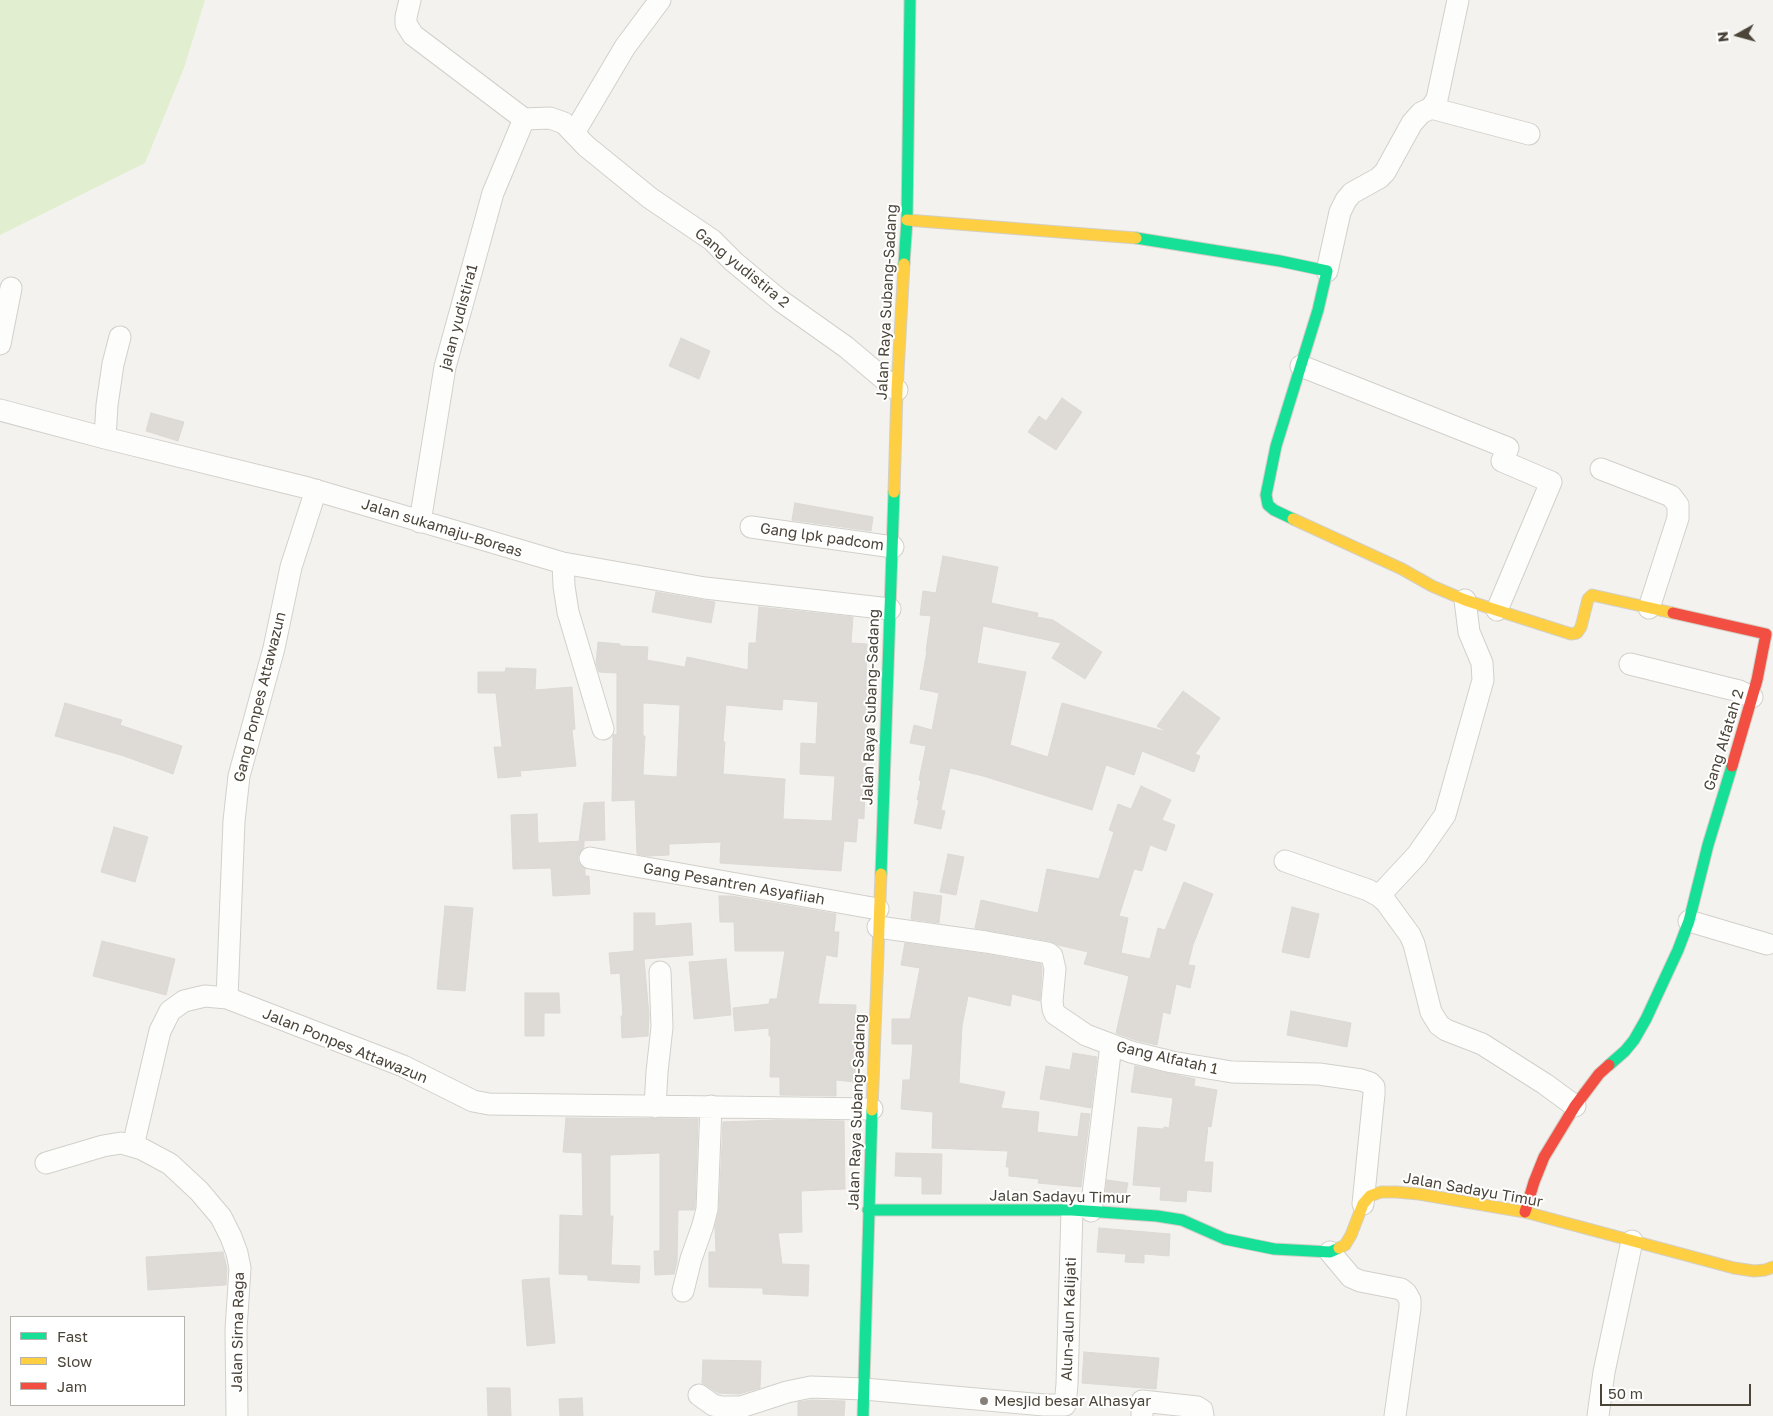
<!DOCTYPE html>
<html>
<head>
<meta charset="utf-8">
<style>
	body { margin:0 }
	#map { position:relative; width:1773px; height:1416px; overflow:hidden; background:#f4f2ee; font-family:"Golos Text",sans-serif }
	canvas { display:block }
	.legend { position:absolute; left:10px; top:1316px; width:175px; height:90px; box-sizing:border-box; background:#fff; border:1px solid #b7b4b0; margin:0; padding:6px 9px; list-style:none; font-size:15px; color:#4b4439 }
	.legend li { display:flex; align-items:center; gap:10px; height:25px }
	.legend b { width:25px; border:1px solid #b7b4b0 }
	.north { position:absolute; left:1713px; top:10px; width:50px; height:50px; -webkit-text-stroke:4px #fff; paint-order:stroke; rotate:263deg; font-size:14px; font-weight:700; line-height:20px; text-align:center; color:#4b4439 }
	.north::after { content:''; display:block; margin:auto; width:18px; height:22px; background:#4b4439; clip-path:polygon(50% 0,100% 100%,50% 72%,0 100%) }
	.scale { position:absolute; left:1600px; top:1384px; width:151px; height:22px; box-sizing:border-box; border:2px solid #4b4439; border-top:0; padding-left:6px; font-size:15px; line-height:18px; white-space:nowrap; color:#4b4439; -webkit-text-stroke:4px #fff; paint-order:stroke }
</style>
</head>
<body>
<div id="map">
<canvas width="1773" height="1416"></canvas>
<ul class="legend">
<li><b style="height:6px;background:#16e098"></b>Fast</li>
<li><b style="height:6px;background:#ffcf43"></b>Slow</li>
<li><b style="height:6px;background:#f24e42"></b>Jam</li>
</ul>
<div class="north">N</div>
<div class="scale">50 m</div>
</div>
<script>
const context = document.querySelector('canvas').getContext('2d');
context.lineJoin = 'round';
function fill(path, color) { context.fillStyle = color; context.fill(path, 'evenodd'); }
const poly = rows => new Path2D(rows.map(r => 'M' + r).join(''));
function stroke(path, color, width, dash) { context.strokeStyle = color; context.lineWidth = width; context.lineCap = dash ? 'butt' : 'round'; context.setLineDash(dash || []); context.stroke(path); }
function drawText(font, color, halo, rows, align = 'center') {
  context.font = font + ' "Golos Text",sans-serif'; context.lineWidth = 4; context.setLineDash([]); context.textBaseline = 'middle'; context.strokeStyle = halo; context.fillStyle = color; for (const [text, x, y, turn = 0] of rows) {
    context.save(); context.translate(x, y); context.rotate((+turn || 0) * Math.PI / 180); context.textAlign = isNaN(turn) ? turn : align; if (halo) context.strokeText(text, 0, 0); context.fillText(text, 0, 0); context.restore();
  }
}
fill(poly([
	[0,0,205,0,184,68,145,163,0,235]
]), '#e1eecf');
const building = poly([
	[681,338,710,351,699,379,669,366,681,338],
	[1062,398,1082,412,1056,450,1028,432,1039,416,1046,421,1062,398],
	[151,413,184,422,178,441,146,431,151,413],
	[795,503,873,517,871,531,792,520,795,503],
	[943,556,998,567,991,603,1038,613,1037,617,1053,620,1102,652,1085,679,1052,658,1061,643,983,626,977,663,1026,672,1010,745,1048,757,1062,703,1167,732,1157,726,1183,691,1220,718,1195,754,1200,756,1194,772,1142,751,1134,775,1106,765,1092,810,983,776,950,768,941,810,945,811,941,829,914,823,919,800,917,800,921,781,919,780,926,746,910,743,914,725,932,730,939,693,920,689,927,651,926,651,931,616,920,615,923,591,936,593,943,556],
	[656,592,715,602,711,623,652,612,656,592],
	[759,607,853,617,851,643,867,644,866,681,869,681,867,713,864,819,858,818,856,842,844,841,841,871,720,863,721,842,669,844,669,855,648,856,637,854,635,800,612,801,613,735,617,734,617,673,599,672,596,663,598,642,620,644,620,646,648,647,647,660,685,667,687,657,748,670,749,643,756,643,759,607],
	[783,699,818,702,816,744,801,743,800,774,835,776,832,821,783,819,785,779,723,774,725,742,723,742,726,705,782,710,783,699],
	[643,703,680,705,677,777,643,775,645,736,643,736,643,703],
	[506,668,536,669,535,690,572,687,575,729,572,730,576,766,520,771,521,776,498,778,494,747,502,747,496,693,478,693,478,672,505,672,506,668],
	[65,703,122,720,120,725,182,746,173,774,124,756,55,736,65,703],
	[1141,786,1171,800,1162,820,1175,825,1166,851,1150,845,1142,871,1134,869,1119,916,1128,918,1121,953,1150,959,1158,928,1165,930,1184,882,1213,894,1193,945,1188,965,1195,966,1190,988,1176,984,1170,1014,1163,1012,1157,1045,1135,1040,1116,1033,1129,976,1084,964,1088,952,1058,945,1050,941,975,928,981,900,1038,913,1047,869,1099,879,1114,832,1109,830,1118,804,1131,809,1141,786],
	[604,802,605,840,579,841,584,803,604,802],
	[537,814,538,843,584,841,584,847,578,855,578,862,585,869,585,876,589,876,590,894,553,896,551,868,513,869,511,815,537,814],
	[114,827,148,837,135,882,101,872,114,827],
	[948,854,964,857,956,895,940,892,948,854],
	[914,892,942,896,939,923,911,919,914,892],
	[719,896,732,896,836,914,834,932,839,932,837,957,826,955,818,1004,856,1005,854,1049,857,1049,854,1082,836,1080,836,1096,780,1095,780,1077,770,1077,771,1036,769,1036,769,1028,735,1031,733,1008,769,1004,770,999,777,999,785,951,735,951,734,922,720,922,719,896],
	[445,906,473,908,465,991,437,989,445,906],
	[1292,907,1319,914,1309,958,1282,952,1292,907],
	[634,913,655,913,655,926,691,923,693,955,644,959,649,1015,648,1036,622,1038,621,1016,623,1016,620,973,611,974,609,953,634,951,634,913],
	[102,941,175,959,166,995,93,976,102,941],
	[905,943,984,954,1041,964,1042,970,1040,1001,1012,994,1010,1006,968,996,962,1026,959,1083,1005,1092,1001,1108,1039,1112,1037,1132,1078,1137,1081,1113,1090,1114,1081,1187,1038,1183,1039,1179,1009,1176,1009,1167,1006,1167,1008,1151,932,1148,933,1112,901,1109,903,1080,910,1080,913,1044,892,1044,892,1019,910,1019,920,968,901,965,905,943],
	[726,959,731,1015,694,1019,689,962,726,959],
	[525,993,559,993,560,1013,544,1013,544,1036,525,1036,525,993],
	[1291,1011,1351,1023,1347,1047,1287,1035,1291,1011],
	[1073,1053,1097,1057,1091,1108,1040,1099,1046,1066,1070,1070,1073,1053],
	[1135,1066,1195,1079,1194,1086,1217,1090,1211,1127,1208,1126,1204,1162,1213,1162,1211,1192,1187,1190,1186,1202,1160,1200,1161,1187,1133,1185,1138,1127,1163,1129,1164,1127,1169,1128,1173,1098,1131,1092,1135,1066],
	[566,1118,698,1119,695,1207,694,1210,678,1210,677,1262,674,1274,655,1275,654,1251,660,1251,660,1153,610,1155,610,1216,613,1216,611,1265,640,1266,639,1283,588,1280,588,1275,559,1274,560,1215,583,1216,582,1153,563,1152,566,1118],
	[777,1120,844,1121,845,1189,801,1191,802,1232,778,1233,782,1264,809,1265,808,1296,763,1294,763,1288,709,1287,709,1252,716,1252,715,1227,719,1210,723,1122,777,1120],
	[896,1153,942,1154,941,1194,922,1194,922,1177,895,1176,896,1153],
	[1107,1180,1128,1183,1125,1198,1105,1197,1107,1180],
	[1099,1228,1170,1234,1169,1256,1144,1254,1144,1263,1125,1262,1126,1254,1097,1252,1099,1228],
	[223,1252,227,1269,226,1285,148,1290,146,1257,223,1252],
	[549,1278,555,1343,527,1346,522,1280,549,1278],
	[1084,1352,1159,1358,1156,1389,1082,1383,1084,1352],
	[703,1360,761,1361,760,1388,739,1394,718,1393,702,1383,703,1360],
	[487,1388,510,1388,511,1416,488,1416,487,1388],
	[582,1398,583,1416,560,1416,559,1399,582,1398],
	[812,1400,845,1401,844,1416,798,1416,798,1402,812,1400]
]);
fill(building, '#dedbd6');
stroke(building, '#dcd9d4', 1);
const street = poly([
	[410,0,406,17,406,24,413,35,524,119,550,118,564,123,586,146,650,198,712,240,734,262,781,301,846,347,897,390],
	[1431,108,1529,134],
	[574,133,625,47,660,0],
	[1327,271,1340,212,1346,200,1352,193,1379,178,1385,172,1412,123,1421,113,1431,108,1437,99,1458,0],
	[0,344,11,288],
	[1301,366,1508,448,1502,461,1551,482,1497,610],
	[0,410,105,438,308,488,563,563,705,588,890,609],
	[105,438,107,405,113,364,120,337],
	[1601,469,1671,496,1678,505,1678,518,1649,608],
	[420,522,445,367,493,193,524,119],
	[751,527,893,547],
	[563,563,564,586,568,612,603,729],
	[1630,664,1739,691,1752,697],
	[590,858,878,909],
	[1285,861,1368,890,1379,896,1386,902,1410,935,1414,944,1431,1012,1439,1025,1446,1030,1482,1044,1545,1084,1575,1106],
	[1379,896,1417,855,1445,815,1483,680,1482,663,1469,632,1465,600],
	[1689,921,1767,944],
	[878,927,986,942,1048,953,1052,956,1055,969,1052,1001,1053,1009,1055,1014,1086,1035,1131,1052,1172,1062,1232,1072,1319,1074,1361,1080,1370,1083,1374,1087,1374,1094,1363,1204],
	[227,998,234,821,239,776,274,648,291,567,316,490],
	[655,1107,657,1072,662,1027,660,972],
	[133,1146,160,1031,170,1011,184,1001,205,996,227,998,403,1066,473,1101,489,1104,872,1109],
	[46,1163,103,1146,121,1143,142,1149,170,1164,199,1191,221,1217,231,1237,237,1253,240,1268,236,1330,237,1416],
	[1091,1211,1111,1045],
	[1330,1252,1351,1277,1360,1281,1401,1289,1406,1293,1410,1300,1410,1308,1395,1416],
	[683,1291,691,1259,703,1225,707,1209,711,1106],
	[699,1395,713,1405,721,1407,741,1407,787,1392,811,1387,864,1389,1044,1405,1065,1405,1067,1384,1072,1210],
	[1142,1416,1142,1401,1197,1407,1202,1410,1203,1416],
	[1598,1416,1604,1372,1632,1241]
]);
const fast = poly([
	[1136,238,1280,261,1327,271,1318,310,1276,446,1266,495,1268,505,1274,510,1293,519],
	[904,264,907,220,910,0],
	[881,874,894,492],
	[1609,1065,1625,1051,1634,1040,1646,1019,1678,950,1689,921,1708,845,1732,766],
	[868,1210,1072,1210,1157,1216,1182,1220,1225,1239,1274,1249,1330,1252,1339,1248],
	[863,1416,872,1110]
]);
const slow = poly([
	[907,220,1136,238],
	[894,492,897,390,904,264],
	[1293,519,1402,569,1432,586,1465,600,1571,634,1577,633,1581,627,1588,599,1592,595,1673,613],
	[872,1110,881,874],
	[1339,1248,1345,1245,1351,1235,1363,1204,1370,1196,1381,1192,1396,1192,1419,1194,1525,1212,1734,1268,1754,1271,1765,1270,1773,1267]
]);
const jam = poly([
	[1673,613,1766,634,1757,680,1732,766],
	[1525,1212,1534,1182,1544,1157,1575,1106,1599,1074,1609,1065]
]);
stroke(street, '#d2d0cb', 23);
stroke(fast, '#d3cfc5', 13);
stroke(slow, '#d3cfc5', 13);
stroke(jam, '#d3cfc5', 13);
stroke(street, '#fdfdfc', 21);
stroke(fast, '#16e098', 11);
stroke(slow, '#ffcf43', 11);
stroke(jam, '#f24e42', 11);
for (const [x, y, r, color] of [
	[984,1401,5,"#868178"]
]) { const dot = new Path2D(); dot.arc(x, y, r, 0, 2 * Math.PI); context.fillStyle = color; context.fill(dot); stroke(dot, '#fff', 2); }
drawText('15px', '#4b4439', '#fff', [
	["Gang yudistira 2",742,268,39],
	["Jalan Raya Subang-Sadang",887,302,-87],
	["jalan yudistira1",459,317,-75],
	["Jalan sukamaju-Boreas",442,528,17],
	["Gang lpk padcom",822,537,8],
	["Gang Ponpes Attawazun",260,697,-76],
	["Jalan Raya Subang-Sadang",871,707,-88],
	["Gang Alfatah 2",1724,740,-73],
	["Gang Pesantren Asyafiiah",734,884,10],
	["Jalan Ponpes Attawazun",345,1046,22],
	["Gang Alfatah 1",1167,1058,13],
	["Jalan Raya Subang-Sadang",857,1112,-88],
	["Jalan Sadayu Timur",1473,1190,10],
	["Jalan Sadayu Timur",1060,1197,1],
	["Alun-alun Kalijati",1069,1319,-88],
	["Jalan Sirna Raga",238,1332,-89]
]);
drawText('15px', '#4b4439', '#fff', [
	["Mesjid besar Alhasyar",994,1401]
], 'left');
</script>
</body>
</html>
